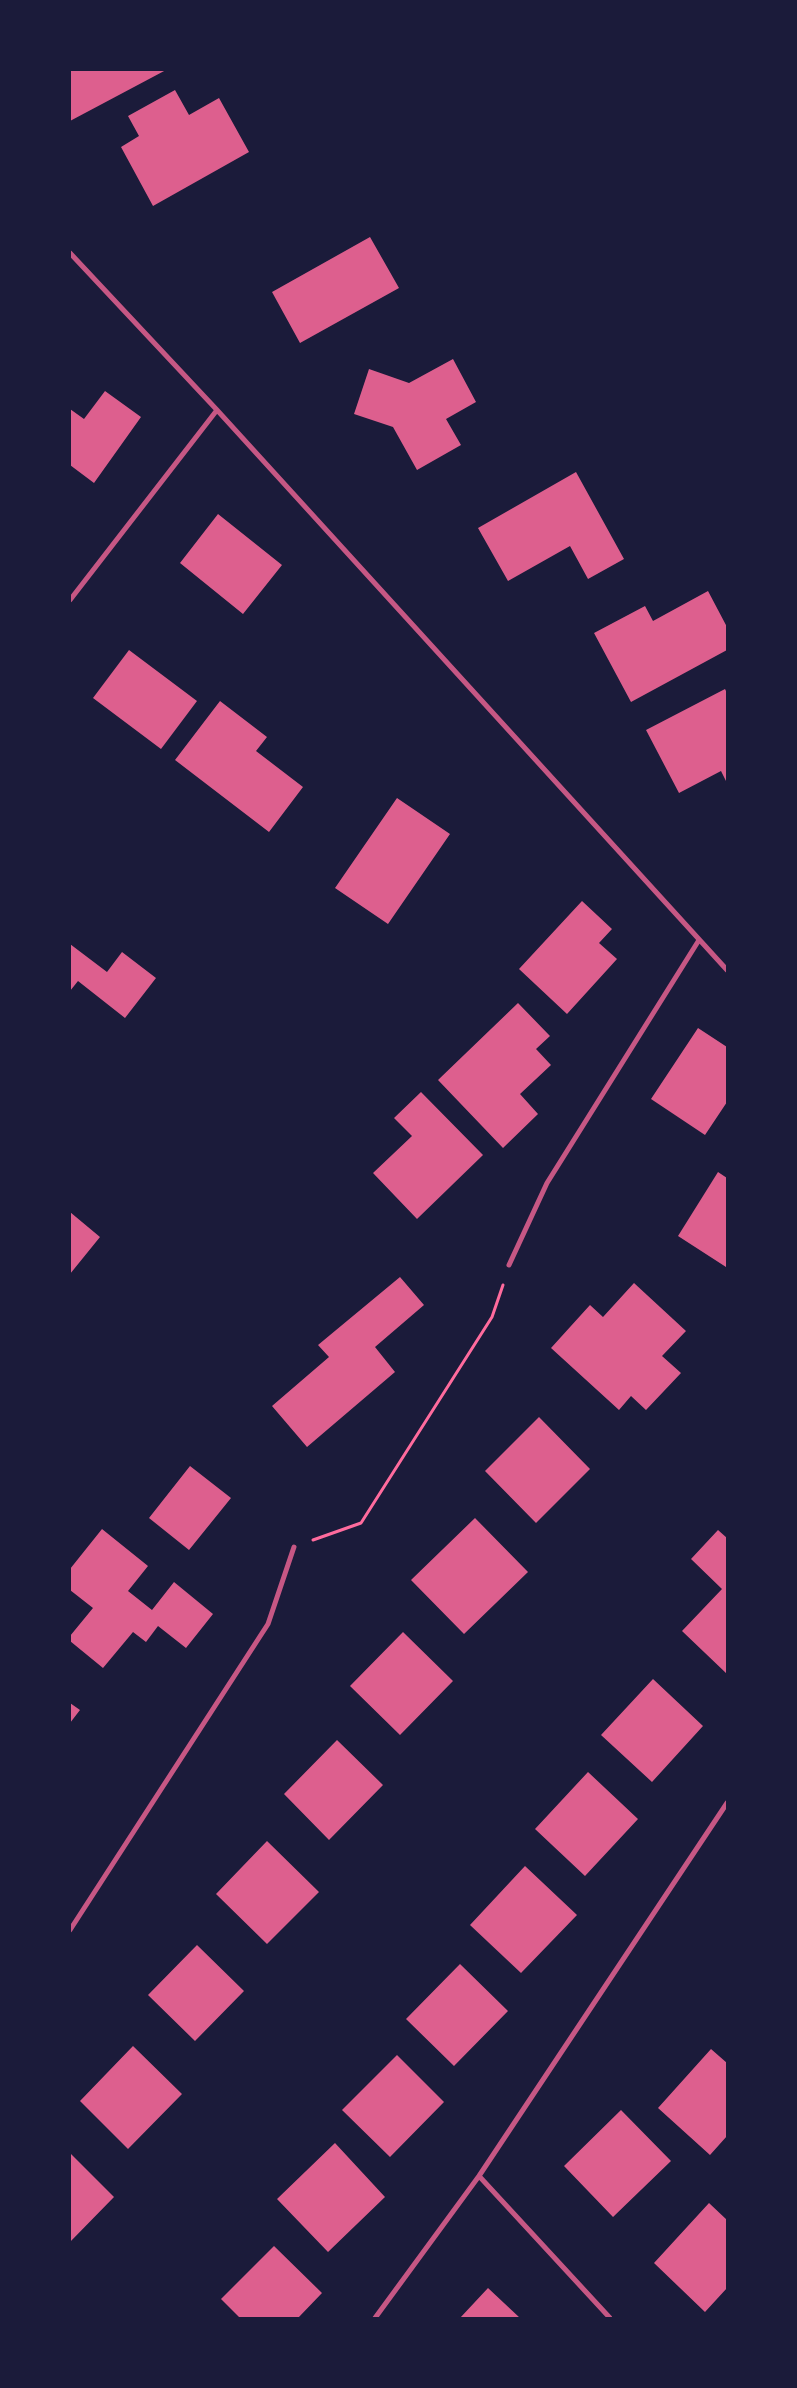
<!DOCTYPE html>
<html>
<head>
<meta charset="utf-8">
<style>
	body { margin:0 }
	#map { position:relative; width:797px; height:2388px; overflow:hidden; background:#1b1b3a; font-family:"Public Sans",sans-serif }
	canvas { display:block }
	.frame { position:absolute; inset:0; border:71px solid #1b1b3a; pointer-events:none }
</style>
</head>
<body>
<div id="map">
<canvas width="797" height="2388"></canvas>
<div class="frame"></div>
</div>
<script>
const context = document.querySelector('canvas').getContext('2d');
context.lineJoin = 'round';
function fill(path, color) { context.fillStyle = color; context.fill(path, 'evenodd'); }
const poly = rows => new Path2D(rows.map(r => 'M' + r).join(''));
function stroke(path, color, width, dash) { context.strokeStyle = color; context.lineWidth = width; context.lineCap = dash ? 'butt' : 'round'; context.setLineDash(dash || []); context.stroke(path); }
fill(poly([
	[70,70,166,70,70,121],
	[175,90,189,115,219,98,249,152,153,206,121,147,139,136,128,116],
	[370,237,399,288,300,343,272,292],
	[453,359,476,402,446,419,461,445,417,470,393,427,354,414,369,369,409,383],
	[105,391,141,417,94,483,70,465,70,409,84,419],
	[576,472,624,559,588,579,570,546,508,581,478,528],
	[218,514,282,565,243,614,180,563],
	[708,591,727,627,727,650,631,702,594,633,645,606,653,621],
	[129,650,197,701,161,749,93,698],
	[725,689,727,693,727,783,721,771,679,793,646,730],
	[220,701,267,737,256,751,303,787,269,832,175,760],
	[397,798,450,834,388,924,335,888],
	[582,901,612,929,599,943,617,959,567,1014,519,969],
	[70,944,107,972,122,952,156,978,125,1018,78,981,70,991],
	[518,1003,550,1036,536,1049,551,1065,520,1094,538,1114,503,1148,438,1080],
	[698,1028,727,1047,727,1102,705,1135,651,1099],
	[421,1092,483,1155,417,1219,373,1173,412,1136,394,1118],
	[718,1172,727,1178,726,1267,678,1236],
	[70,1212,100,1237,70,1274],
	[400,1277,424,1305,375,1347,395,1372,307,1447,272,1406,329,1357,318,1345],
	[634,1283,686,1331,662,1356,681,1373,646,1410,631,1396,619,1410,551,1348,590,1305,603,1317],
	[539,1417,590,1469,536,1523,485,1471],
	[190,1466,231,1498,189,1550,149,1518],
	[475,1518,528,1572,464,1634,411,1580],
	[102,1529,148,1566,128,1591,152,1610,174,1582,213,1614,186,1648,158,1626,146,1642,133,1632,103,1668,70,1641,70,1636,93,1608,70,1590,70,1569],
	[718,1530,727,1538,727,1674,682,1631,722,1589,691,1559],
	[403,1632,453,1681,400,1735,350,1686],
	[653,1679,703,1726,652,1782,601,1735],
	[70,1703,80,1710,70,1723],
	[337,1740,383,1785,329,1840,284,1794],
	[588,1772,638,1819,585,1876,535,1829],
	[267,1841,319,1892,267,1944,216,1894],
	[525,1866,577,1915,521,1973,470,1925],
	[197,1945,244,1991,195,2041,148,1995],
	[460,1964,508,2011,454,2066,406,2019],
	[133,2046,182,2094,128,2149,80,2101],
	[711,2049,727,2063,727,2136,710,2155,658,2108],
	[397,2055,444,2102,390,2157,342,2110],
	[621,2110,671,2161,613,2217,564,2166],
	[335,2143,385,2197,328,2252,277,2199],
	[70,2153,114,2197,70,2242],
	[709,2203,727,2220,727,2288,705,2312,654,2263],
	[274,2246,322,2293,298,2318,240,2318,221,2299],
	[488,2288,520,2318,460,2318]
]), '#dd5f8e');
stroke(poly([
	[313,1540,361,1523,492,1317,503,1285]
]), '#ff6b9d', 3);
stroke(poly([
	[70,253,217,410,727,970],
	[70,600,217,410],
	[509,1265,547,1183,699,940],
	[70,1930,268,1624,294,1547],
	[479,2176,610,2318],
	[375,2318,479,2176,727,1803]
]), '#c65784', 5);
</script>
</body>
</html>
